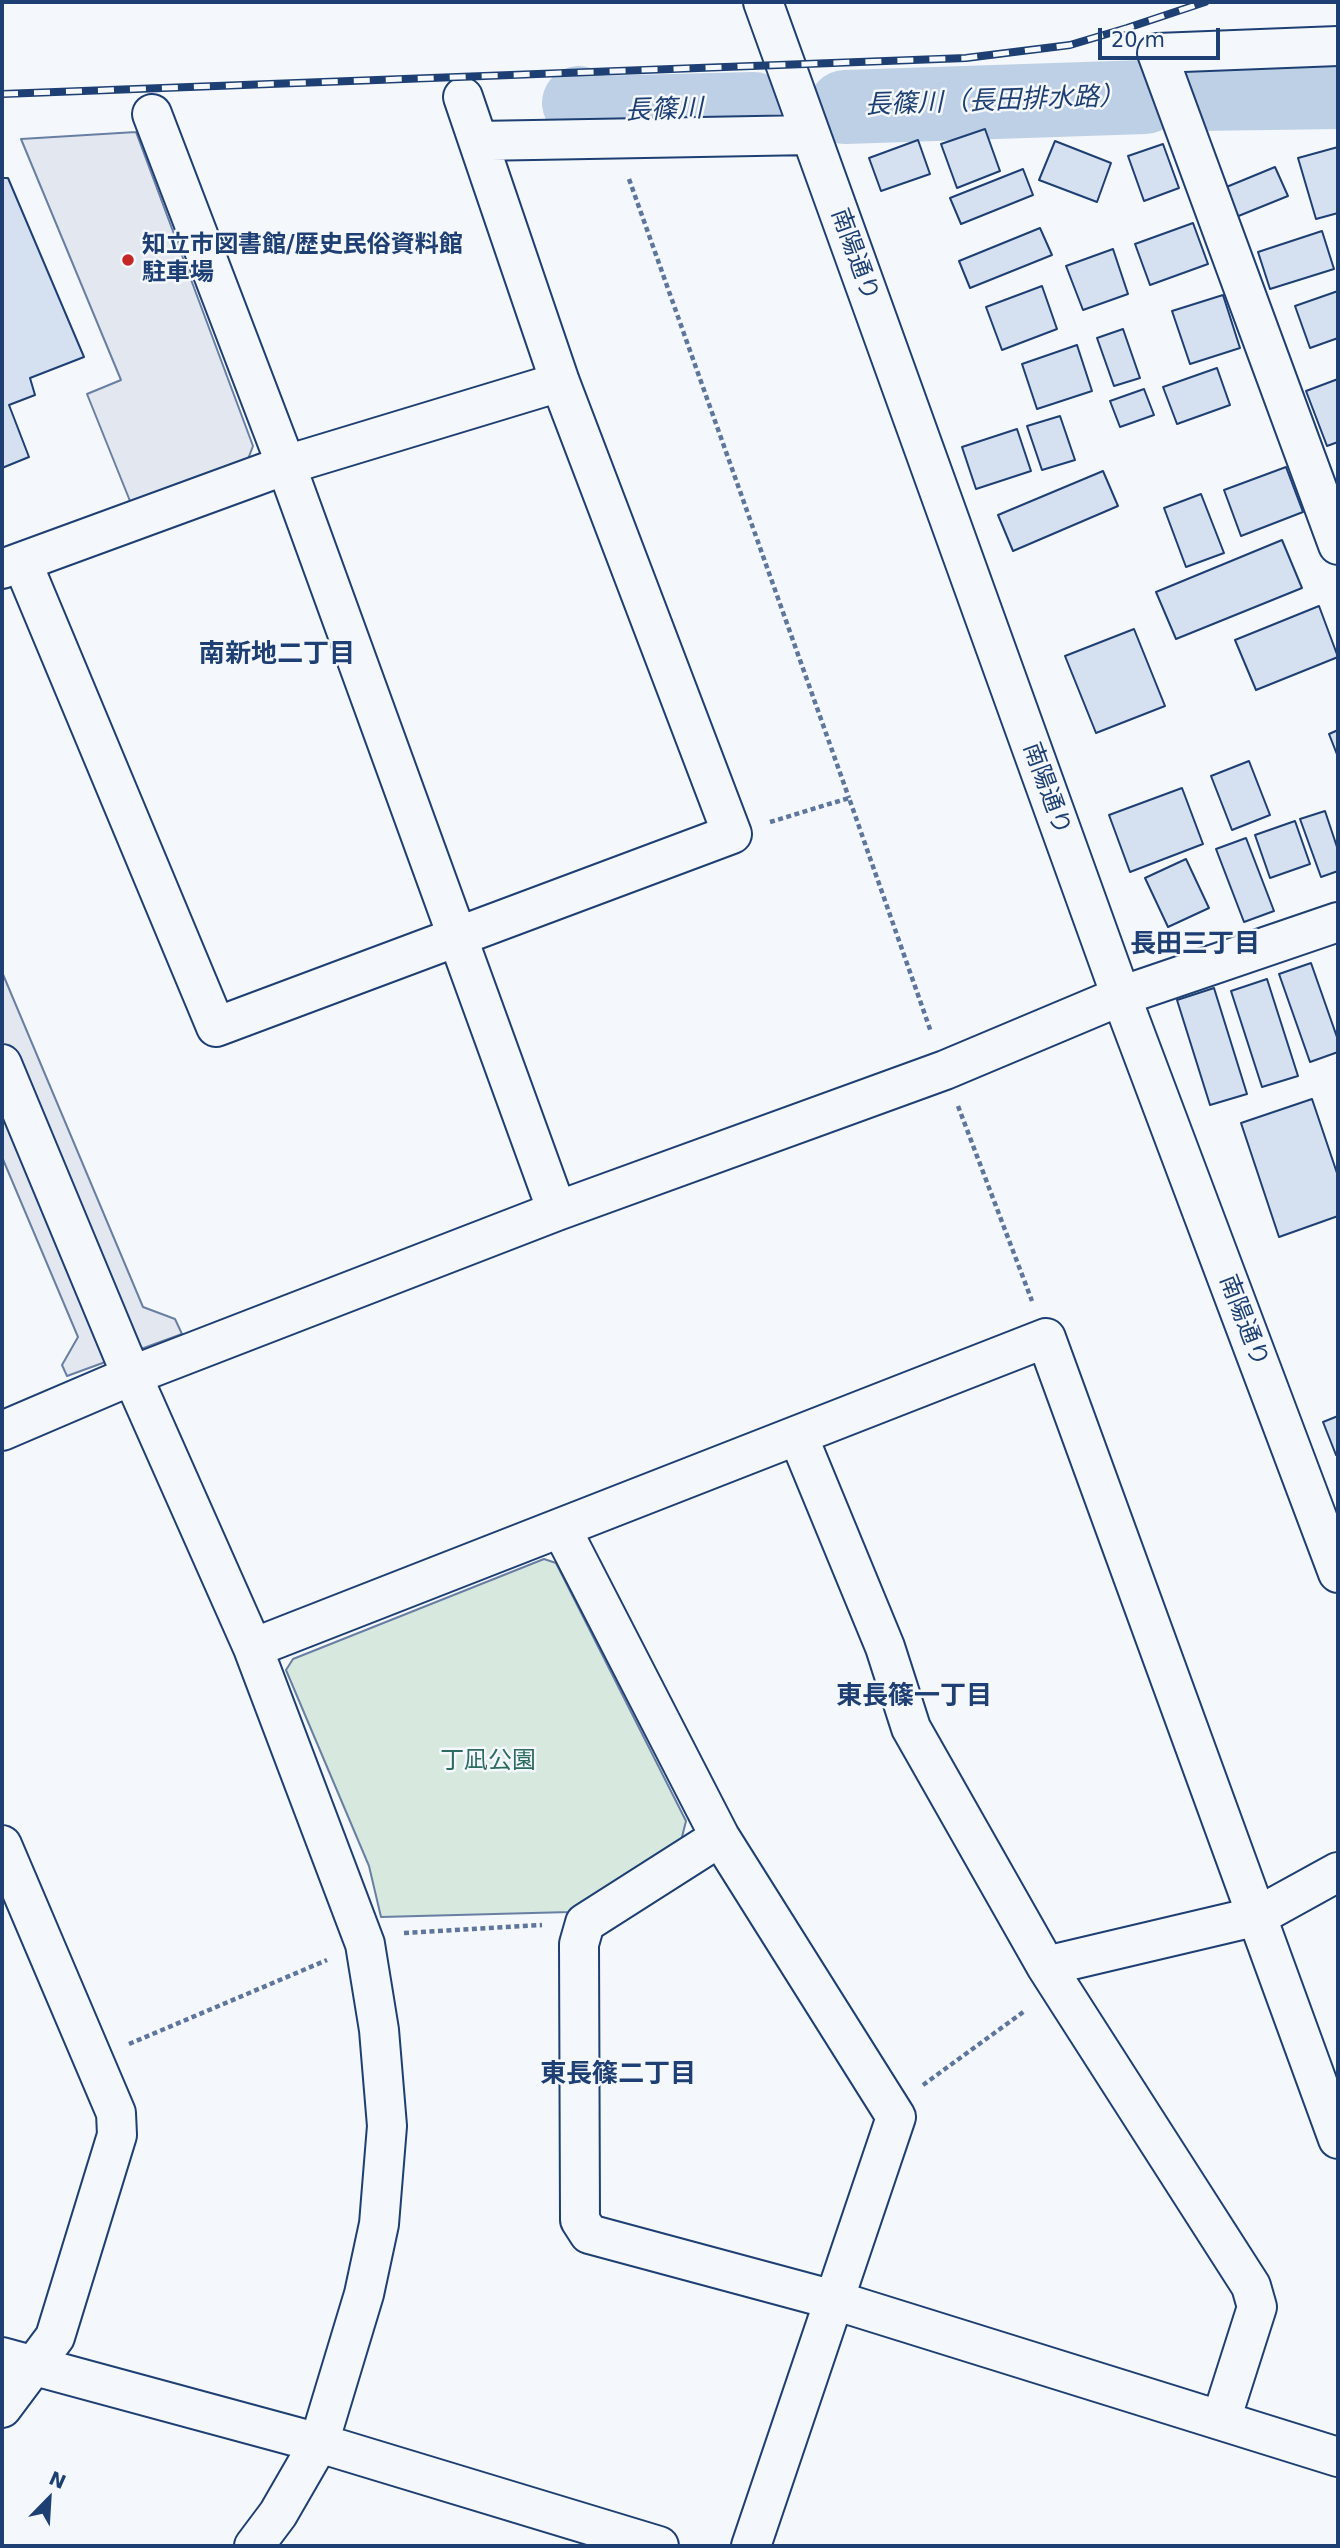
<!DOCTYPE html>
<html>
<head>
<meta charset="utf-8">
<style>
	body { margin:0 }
	#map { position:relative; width:1340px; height:2548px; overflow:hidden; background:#f4f7fb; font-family:"DejaVu Sans",sans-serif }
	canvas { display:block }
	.frame { position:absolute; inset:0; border:4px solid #1d3f73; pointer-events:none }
	.north { position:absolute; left:14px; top:2464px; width:70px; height:70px; -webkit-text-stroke:5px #f4f7fb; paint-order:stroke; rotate:24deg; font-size:19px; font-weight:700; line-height:28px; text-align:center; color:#1d3f73 }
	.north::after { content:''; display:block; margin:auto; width:24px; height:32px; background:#1d3f73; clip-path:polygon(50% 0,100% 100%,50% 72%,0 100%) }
	.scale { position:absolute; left:1098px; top:28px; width:122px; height:32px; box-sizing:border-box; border:4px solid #1d3f73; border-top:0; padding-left:9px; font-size:21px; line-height:24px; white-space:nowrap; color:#1d3f73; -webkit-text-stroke:5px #f4f7fb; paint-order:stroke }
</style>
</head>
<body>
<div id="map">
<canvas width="1340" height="2548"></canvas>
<div class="frame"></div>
<div class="north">N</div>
<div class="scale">20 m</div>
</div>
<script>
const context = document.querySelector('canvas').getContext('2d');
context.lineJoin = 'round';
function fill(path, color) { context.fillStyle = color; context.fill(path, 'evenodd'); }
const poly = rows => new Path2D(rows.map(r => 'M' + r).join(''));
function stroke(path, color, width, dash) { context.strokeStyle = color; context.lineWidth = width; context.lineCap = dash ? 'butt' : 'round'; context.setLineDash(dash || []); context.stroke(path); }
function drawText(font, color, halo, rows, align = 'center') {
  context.font = font + ' "DejaVu Sans","Noto Sans JP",sans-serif'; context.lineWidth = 5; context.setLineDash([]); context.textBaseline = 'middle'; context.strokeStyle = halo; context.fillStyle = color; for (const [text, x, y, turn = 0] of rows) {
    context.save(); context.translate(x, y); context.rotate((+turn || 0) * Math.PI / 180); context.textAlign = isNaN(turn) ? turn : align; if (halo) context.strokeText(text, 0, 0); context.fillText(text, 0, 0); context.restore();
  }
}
const green = poly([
	[544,1559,556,1563,686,1821,681,1841,570,1912,381,1917,369,1866,286,1670,293,1659,544,1559]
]);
fill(green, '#d7e8df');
stroke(green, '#687fa3', 2);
const parking = poly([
	[136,132,253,446,245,467,132,506,87,394,121,380,21,139,136,132],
	[2,972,143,1307,175,1319,182,1334,67,1376,62,1365,78,1337,2,1157,2,972]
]);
fill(parking, '#e3e8f0');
stroke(parking, '#687fa3', 2);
stroke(poly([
	[1197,94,1338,92],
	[579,103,591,113,754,109],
	[845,107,1145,97]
]), '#bed0e5', 74);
const building = poly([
	[985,129,1000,171,957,188,941,144,985,129],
	[918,140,930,174,881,191,869,158,918,140],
	[1055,141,1111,163,1097,202,1039,180,1055,141],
	[1163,144,1179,188,1144,201,1128,156,1163,144],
	[1338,147,1338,213,1316,219,1298,158,1338,147],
	[1275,167,1288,196,1236,217,1224,188,1275,167],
	[1023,169,1033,195,961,224,950,198,1023,169],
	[2,178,8,178,84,357,30,378,35,395,9,405,29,457,2,468,2,178],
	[1193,223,1208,264,1150,285,1135,244,1193,223],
	[1040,228,1052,255,970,288,959,261,1040,228],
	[1322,231,1334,269,1270,289,1258,252,1322,231],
	[1113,249,1128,294,1083,310,1066,266,1113,249],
	[1042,286,1057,329,1002,350,986,307,1042,286],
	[1338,291,1338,338,1310,348,1295,306,1338,291],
	[1223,295,1240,348,1190,364,1172,311,1223,295],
	[1123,329,1140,378,1114,386,1097,338,1123,329],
	[1077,345,1092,391,1037,409,1022,364,1077,345],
	[1217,368,1230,405,1177,424,1163,387,1217,368],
	[1338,379,1338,442,1327,446,1306,391,1338,379],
	[1144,389,1154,415,1120,427,1110,401,1144,389],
	[1060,416,1075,460,1042,470,1027,426,1060,416],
	[1017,429,1031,471,976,489,962,447,1017,429],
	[1286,467,1303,512,1241,536,1224,490,1286,467],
	[1103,471,1118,506,1013,551,998,515,1103,471],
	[1201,494,1224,553,1186,567,1164,508,1201,494],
	[1282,540,1302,588,1176,639,1156,592,1282,540],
	[1319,606,1338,657,1256,690,1235,640,1319,606],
	[1134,629,1165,706,1096,733,1065,656,1134,629],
	[1338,730,1338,757,1329,734,1338,730],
	[1249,761,1270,815,1232,830,1211,776,1249,761],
	[1182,788,1203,844,1130,872,1109,815,1182,788],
	[1325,811,1338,850,1338,871,1321,877,1300,819,1325,811],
	[1295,821,1310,864,1270,878,1255,835,1295,821],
	[1246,838,1274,911,1244,922,1216,849,1246,838],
	[1186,859,1209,908,1168,927,1145,878,1186,859],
	[1311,963,1338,1040,1338,1052,1310,1062,1279,974,1311,963],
	[1267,979,1298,1076,1262,1087,1231,991,1267,979],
	[1214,988,1247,1094,1210,1105,1177,1000,1214,988],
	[1312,1099,1338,1176,1338,1216,1279,1237,1241,1123,1312,1099],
	[1338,1416,1338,1454,1336,1455,1323,1422,1338,1416]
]);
fill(building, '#d5e0f0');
stroke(building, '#1d3f73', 2);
const minor = poly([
	[763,2,1121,996,1338,1573],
	[1338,46,1157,53,1338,545],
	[152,114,286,465,557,1211],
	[478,141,811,135],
	[22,562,216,1027,732,834,560,382,463,97],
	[2,569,286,465,560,382],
	[2,1064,123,1355,253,1648,365,1944,379,2030,387,2126,379,2224,364,2294,319,2443,278,2514,254,2546],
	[2,1431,133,1375,557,1211,945,1070,1121,996,1338,922],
	[798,1436,885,1647,911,1728,1046,1966,1251,2286,1257,2307,1221,2420],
	[561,1528,720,1837,896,2117,751,2546],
	[253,1648,1046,1338,1338,2139],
	[720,1837,585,1923,579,1944,580,2220,589,2234,834,2300,1338,2457],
	[2,1845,116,2113,117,2135,55,2337,2,2408],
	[1046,1966,1258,1916,1338,1872],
	[2,2357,319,2443,659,2546]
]);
stroke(minor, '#1d3f73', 42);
stroke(poly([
	[629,179,849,798],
	[770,822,849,798,931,1032],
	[958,1106,1032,1301],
	[404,1933,542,1925],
	[129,2044,327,1960],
	[923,2085,1026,2010]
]), '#5e769c', 4.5, [5, 3.5]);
stroke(minor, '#f4f7fb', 38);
const rail = poly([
	[2,94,966,58,1070,45,1127,28,1205,2]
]);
stroke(rail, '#1d3f73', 8);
stroke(rail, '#f4f7fb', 5, [16]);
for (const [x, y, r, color] of [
	[128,260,7,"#c62828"]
]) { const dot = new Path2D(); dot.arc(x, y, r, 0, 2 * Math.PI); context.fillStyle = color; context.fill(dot); stroke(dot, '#f4f7fb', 2.5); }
drawText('bold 24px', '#1d3f73', '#f4f7fb', [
	["知立市図書館/歴史民俗資料館",142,246],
	["駐車場",142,274]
], 'left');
drawText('24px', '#1d3f73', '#f4f7fb', [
	["南陽通り",854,255,70],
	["南陽通り",1046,789,70],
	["南陽通り",1243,1321,69]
]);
drawText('24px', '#2c6c60', '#f4f7fb', [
	["丁凪公園",488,1762]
]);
drawText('italic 26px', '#1d3f73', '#f4f7fb', [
	["長篠川（長田排水路）",995,102,-2],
	["長篠川",664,111,-2]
]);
drawText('bold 26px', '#1d3f73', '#f4f7fb', [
	["南新地二丁目",277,655],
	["長田三丁目",1195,945],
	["東長篠一丁目",914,1697],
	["東長篠二丁目",618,2075]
]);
</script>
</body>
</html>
